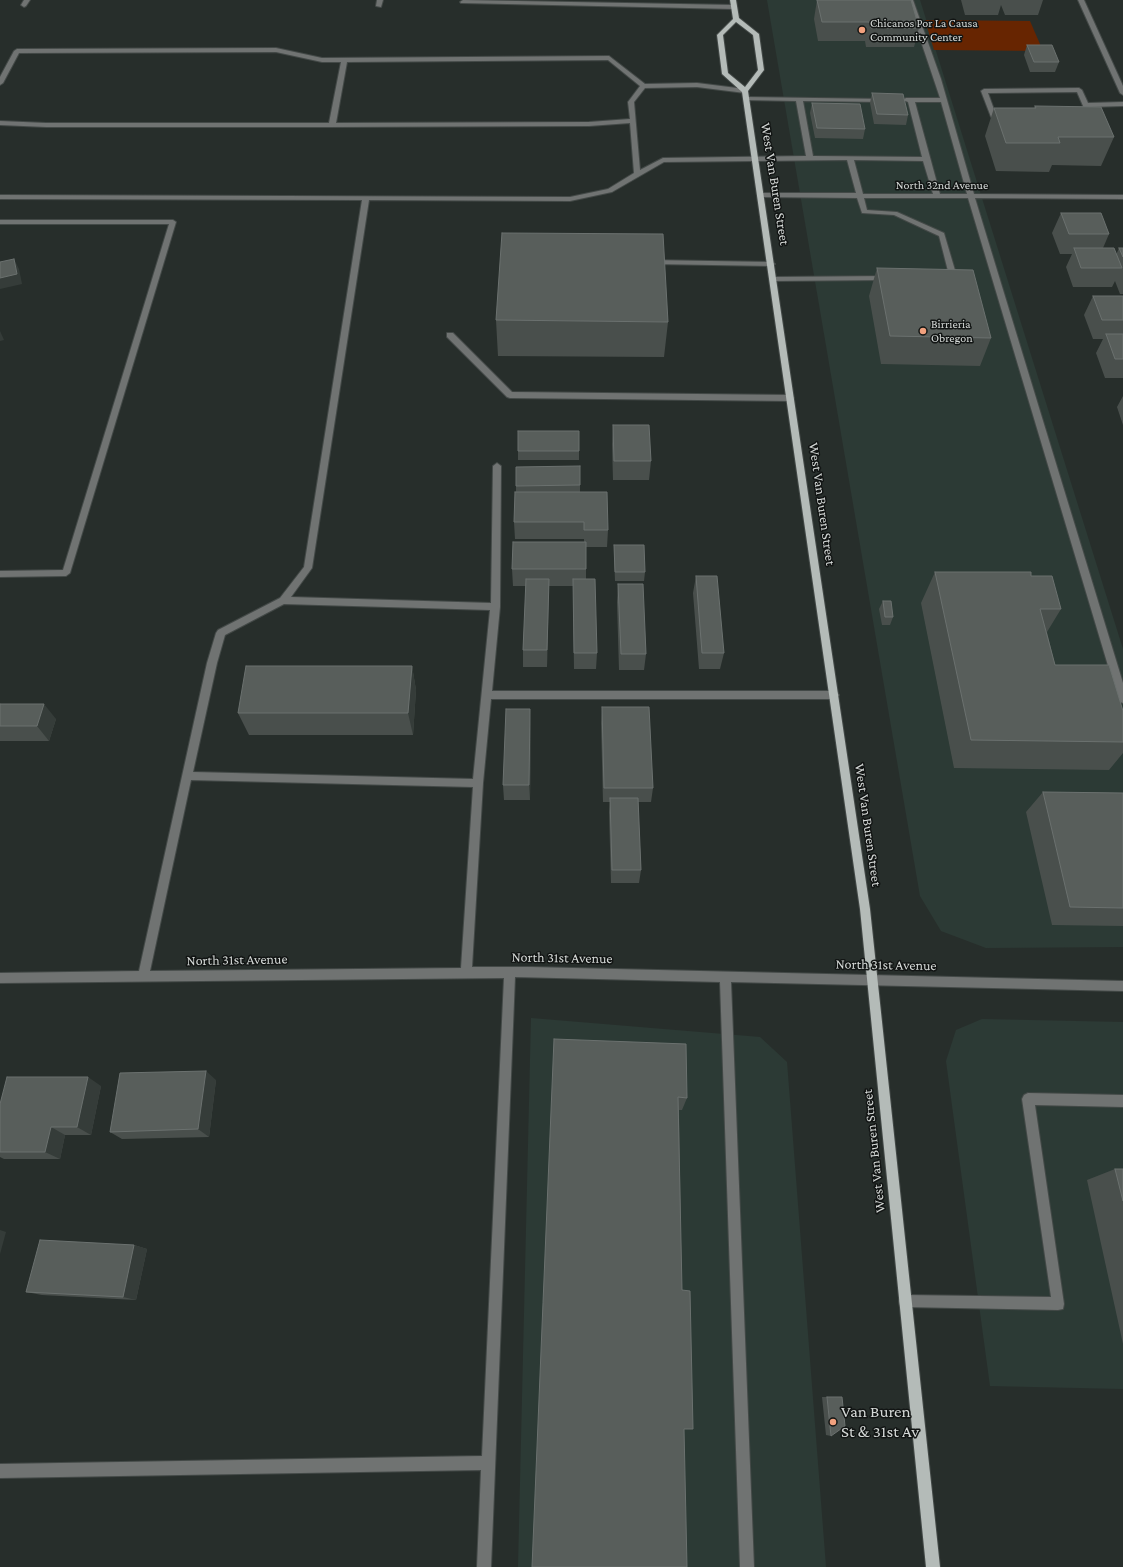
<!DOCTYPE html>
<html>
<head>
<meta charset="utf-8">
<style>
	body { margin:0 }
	canvas { display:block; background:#272e2b }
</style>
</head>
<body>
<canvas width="1123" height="1567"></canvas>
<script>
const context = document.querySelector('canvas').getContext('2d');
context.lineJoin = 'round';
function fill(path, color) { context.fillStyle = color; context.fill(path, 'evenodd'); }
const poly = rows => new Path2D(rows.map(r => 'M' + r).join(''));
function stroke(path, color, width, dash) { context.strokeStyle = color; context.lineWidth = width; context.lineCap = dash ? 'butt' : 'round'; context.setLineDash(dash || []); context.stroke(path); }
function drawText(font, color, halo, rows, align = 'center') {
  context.font = font + ' "Crimson Pro",serif'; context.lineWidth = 3; context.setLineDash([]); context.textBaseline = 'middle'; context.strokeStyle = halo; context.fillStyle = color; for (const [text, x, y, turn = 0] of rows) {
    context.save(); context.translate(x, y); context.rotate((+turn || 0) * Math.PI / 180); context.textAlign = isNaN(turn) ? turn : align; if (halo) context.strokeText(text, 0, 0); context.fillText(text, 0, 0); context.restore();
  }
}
fill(poly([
	[767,0,920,0,1123,649,1123,947,986,948,941,931,920,896],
	[531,1018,760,1037,787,1062,826,1567,518,1567],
	[982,1019,1123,1022,1123,1389,990,1386,946,1061,956,1030]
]), '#2c3a35');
fill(poly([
	[925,20,1030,21,1043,51,934,50]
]), '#672501');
const minor = poly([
	[24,0,30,0,26,6,24,7,21,5,24,0],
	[377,0,383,0,381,7,376,6,377,0],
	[463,0,734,5,737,7,734,9,461,3,460,2,463,0],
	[907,0,913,0,941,79,974,194,1123,195,1123,199,975,198,1123,683,1123,703,1120,702,1118,699,968,198,864,198,867,210,897,212,944,233,957,277,953,279,947,279,943,277,949,275,939,236,894,215,862,213,857,198,761,197,758,195,761,193,856,193,847,160,664,162,612,192,570,201,369,200,312,568,291,597,491,603,493,466,497,463,501,466,500,607,492,691,834,691,837,692,839,695,837,698,834,699,491,699,483,783,472,967,531,967,1123,981,1123,991,731,982,754,1567,740,1567,720,982,515,977,491,1567,477,1567,481,1470,0,1478,0,1464,482,1456,504,978,0,983,0,973,139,971,207,663,216,633,218,630,280,598,304,567,362,200,0,199,0,195,570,197,608,189,634,173,630,123,589,126,332,127,46,127,0,125,0,121,46,123,329,123,341,62,322,62,276,52,19,53,3,83,0,85,0,77,14,51,17,49,276,48,322,58,609,56,645,84,697,83,745,89,748,91,745,93,697,87,645,88,634,102,640,170,663,158,806,156,796,101,744,100,744,98,746,97,886,99,887,100,884,102,803,101,813,156,922,157,908,102,903,100,906,98,940,98,907,0],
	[608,60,640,86,628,102,630,119,589,122,336,123,347,62,608,60],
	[915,102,941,102,967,194,940,194,915,102],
	[854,160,923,161,933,194,863,194,854,160],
	[284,604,490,610,473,779,193,772,217,663,225,635,284,604],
	[191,780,473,787,461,968,150,971,191,780],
	[1078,0,1084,0,1123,86,1123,95,1120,93,1078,0],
	[1079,88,1082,90,1088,103,1123,102,1123,106,1090,107,1094,117,1091,119,994,119,991,117,981,91,984,89,1079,88],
	[1077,92,1087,115,996,115,988,93,1077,92],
	[0,220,173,220,176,222,70,573,66,576,0,577,0,571,63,570,169,224,0,224,0,220],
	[650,260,771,262,775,264,771,266,653,264,650,264,650,260],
	[887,276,891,278,890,280,773,281,769,279,773,277,887,276],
	[447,333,453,333,512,392,790,395,794,398,790,401,510,398,507,397,447,337,447,333],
	[1028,1093,1123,1095,1123,1107,1035,1105,1064,1304,1063,1309,1058,1310,905,1307,900,1306,899,1301,900,1296,905,1295,1051,1297,1022,1099,1024,1095,1028,1093]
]);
const major = poly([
	[730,0,736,0,739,18,759,34,764,70,748,91,870,909,940,1567,926,1567,860,909,742,92,722,74,717,35,733,19,730,0],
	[736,22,753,35,758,70,745,87,728,73,723,35,736,22]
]);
stroke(minor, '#434947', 2);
stroke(major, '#434947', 2);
fill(minor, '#707372');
fill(major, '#b4bbb8');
fill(poly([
	[817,0,919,28,914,47,866,47,865,41,818,41,814,19],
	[961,0,1043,0,1038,15,1005,15,1001,5,998,15,965,15],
	[1027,45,1059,62,1055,72,1030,72,1024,55],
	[872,93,908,115,906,125,874,124,870,103],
	[812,103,865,129,863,139,815,138,810,113],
	[1035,106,1114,137,1101,166,1052,165,1049,172,996,171,985,136,994,108,1034,108],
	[1061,213,1109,234,1103,248,1116,255,1119,248,1123,248,1123,294,1120,294,1115,281,1112,287,1073,287,1066,267,1072,254,1060,254,1052,233],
	[877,268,991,338,980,366,881,364,869,296],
	[1093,296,1123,296,1123,378,1105,378,1096,353,1103,339,1093,339,1084,315],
	[496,320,668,322,664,357,498,356],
	[1123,396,1123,425,1117,407],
	[613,425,651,461,649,480,613,480,612,444],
	[518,451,579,451,579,460,518,460],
	[580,485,580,492,608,530,607,547,586,547,586,579,597,653,596,669,574,669,573,586,549,586,547,667,523,667,523,650,526,586,513,586,512,569,584,542,584,539,515,539,514,522,516,492,516,486],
	[614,545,645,572,644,581,615,581,614,554],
	[935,572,1031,576,1061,609,1047,632,1055,665,1123,711,1123,753,1109,770,954,768,921,603],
	[696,576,724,653,720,669,699,669,693,593],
	[618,584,646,654,644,670,619,670,617,602],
	[883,601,893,617,890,625,882,625,879,609],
	[412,666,416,690,413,735,249,735,238,713],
	[0,704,56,719,49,741,0,741],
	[602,707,653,788,651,802,638,802,641,870,639,883,611,883,609,812,610,802,603,802,601,723],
	[531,725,530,800,504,800,503,785],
	[1043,792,1123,793,1123,926,1052,925,1026,812],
	[554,1039,687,1098,682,1110,679,1110,684,1429],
	[216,1080,209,1137,122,1139,110,1132],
	[101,1086,91,1135,65,1135,60,1159,4,1159,0,1157,0,1104],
	[1115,1169,1123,1169,1123,1344,1087,1180],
	[134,1245,147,1249,136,1300,42,1295,26,1292],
	[822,1397,827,1397,831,1436,826,1435]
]), '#494f4c');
fill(poly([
	[14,259,19,269,22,284,0,289,0,278],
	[0,331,4,340,0,341],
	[549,579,549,596,547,667,547,650],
	[412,666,416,690,413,735,408,713],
	[44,704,56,719,49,741,37,726],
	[530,709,531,725,530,800,529,785],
	[206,1071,216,1080,209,1137,198,1129],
	[88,1077,101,1086,91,1135,77,1127],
	[51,1127,65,1135,60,1159,45,1152],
	[0,1230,6,1232,0,1254],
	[134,1245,147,1249,136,1300,123,1297]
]), '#353c39');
const building = poly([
	[817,0,911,0,919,28,871,28,869,22,822,22,817,0],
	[1027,45,1052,45,1059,62,1034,62,1027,45],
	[872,93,903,94,908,115,877,114,872,93],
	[812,103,860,104,865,129,817,128,812,103],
	[1035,106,1101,107,1114,137,1058,137,1060,143,1006,143,994,108,1036,108,1035,106],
	[1061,213,1101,213,1109,234,1069,234,1061,213],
	[502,233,663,234,668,322,496,320,502,233],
	[1074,248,1114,248,1122,268,1081,268,1074,248],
	[1119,248,1123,248,1123,257,1119,248],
	[14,259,17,274,0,278,0,262,14,259],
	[877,268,973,270,991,338,890,336,877,268],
	[1093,296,1123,296,1123,320,1102,320,1093,296],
	[1106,334,1123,334,1123,359,1115,359,1106,334],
	[613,425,649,425,651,461,614,461,613,425],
	[518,431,579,431,579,451,518,451,518,431],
	[580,466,580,485,516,486,516,467,580,466],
	[515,492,607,492,608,530,584,530,584,522,514,522,515,492],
	[513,542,586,542,586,569,512,569,513,542],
	[614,545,644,545,645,572,615,572,614,545],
	[935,572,1031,572,1031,576,1052,576,1061,609,1040,609,1055,665,1109,665,1123,711,1123,742,971,740,935,572],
	[696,576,717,576,724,653,702,653,696,576],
	[526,579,549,579,547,650,523,650,526,579],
	[573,579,595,579,597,653,574,653,573,579],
	[618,584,643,584,646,654,621,654,618,584],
	[883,601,891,601,893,617,885,617,883,601],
	[246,666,412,666,408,713,238,713,246,666],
	[0,704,44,704,37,726,0,726,0,704],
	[602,707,649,707,653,788,604,788,602,707],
	[506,709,530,709,529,785,503,785,506,709],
	[1043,792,1123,793,1123,908,1070,907,1043,792],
	[610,798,638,798,641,870,612,870,610,798],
	[554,1039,686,1044,687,1098,678,1097,682,1290,690,1291,693,1429,684,1429,687,1567,532,1567,554,1039],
	[206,1071,198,1129,110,1132,120,1073,206,1071],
	[7,1077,88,1077,77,1127,51,1127,45,1152,0,1152,0,1104,7,1077],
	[1115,1169,1123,1169,1123,1201,1115,1169],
	[40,1240,134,1245,123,1297,26,1292,40,1240],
	[827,1397,842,1397,845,1426,831,1436,827,1397]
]);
fill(building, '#585e5b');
stroke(building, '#6b716f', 1);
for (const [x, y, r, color] of [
	[862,30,4,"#f2a17e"],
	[923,331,4,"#f2a17e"],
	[833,1422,4,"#f2a17e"]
]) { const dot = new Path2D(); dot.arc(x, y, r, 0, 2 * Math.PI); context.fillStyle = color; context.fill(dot); stroke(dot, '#121514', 1.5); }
drawText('12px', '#d5d9d7', '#121514', [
	["Chicanos Por La Causa",870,23],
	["Community Center",870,37],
	["Birrieria",931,324],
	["Obregon",931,338]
], 'left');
drawText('12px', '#d5d9d7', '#121514', [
	["North 32nd Avenue",942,185]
]);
drawText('14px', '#d5d9d7', '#121514', [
	["West Van Buren Street",775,184,81],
	["West Van Buren Street",822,504,82],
	["West Van Buren Street",868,825,82],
	["North 31st Avenue",562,958,1],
	["North 31st Avenue",237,960,-1],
	["North 31st Avenue",886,965,1],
	["West Van Buren Street",874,1151,-96]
]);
drawText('17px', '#d5d9d7', '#121514', [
	["Van Buren",841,1412],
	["St & 31st Av",841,1432]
], 'left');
</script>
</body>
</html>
